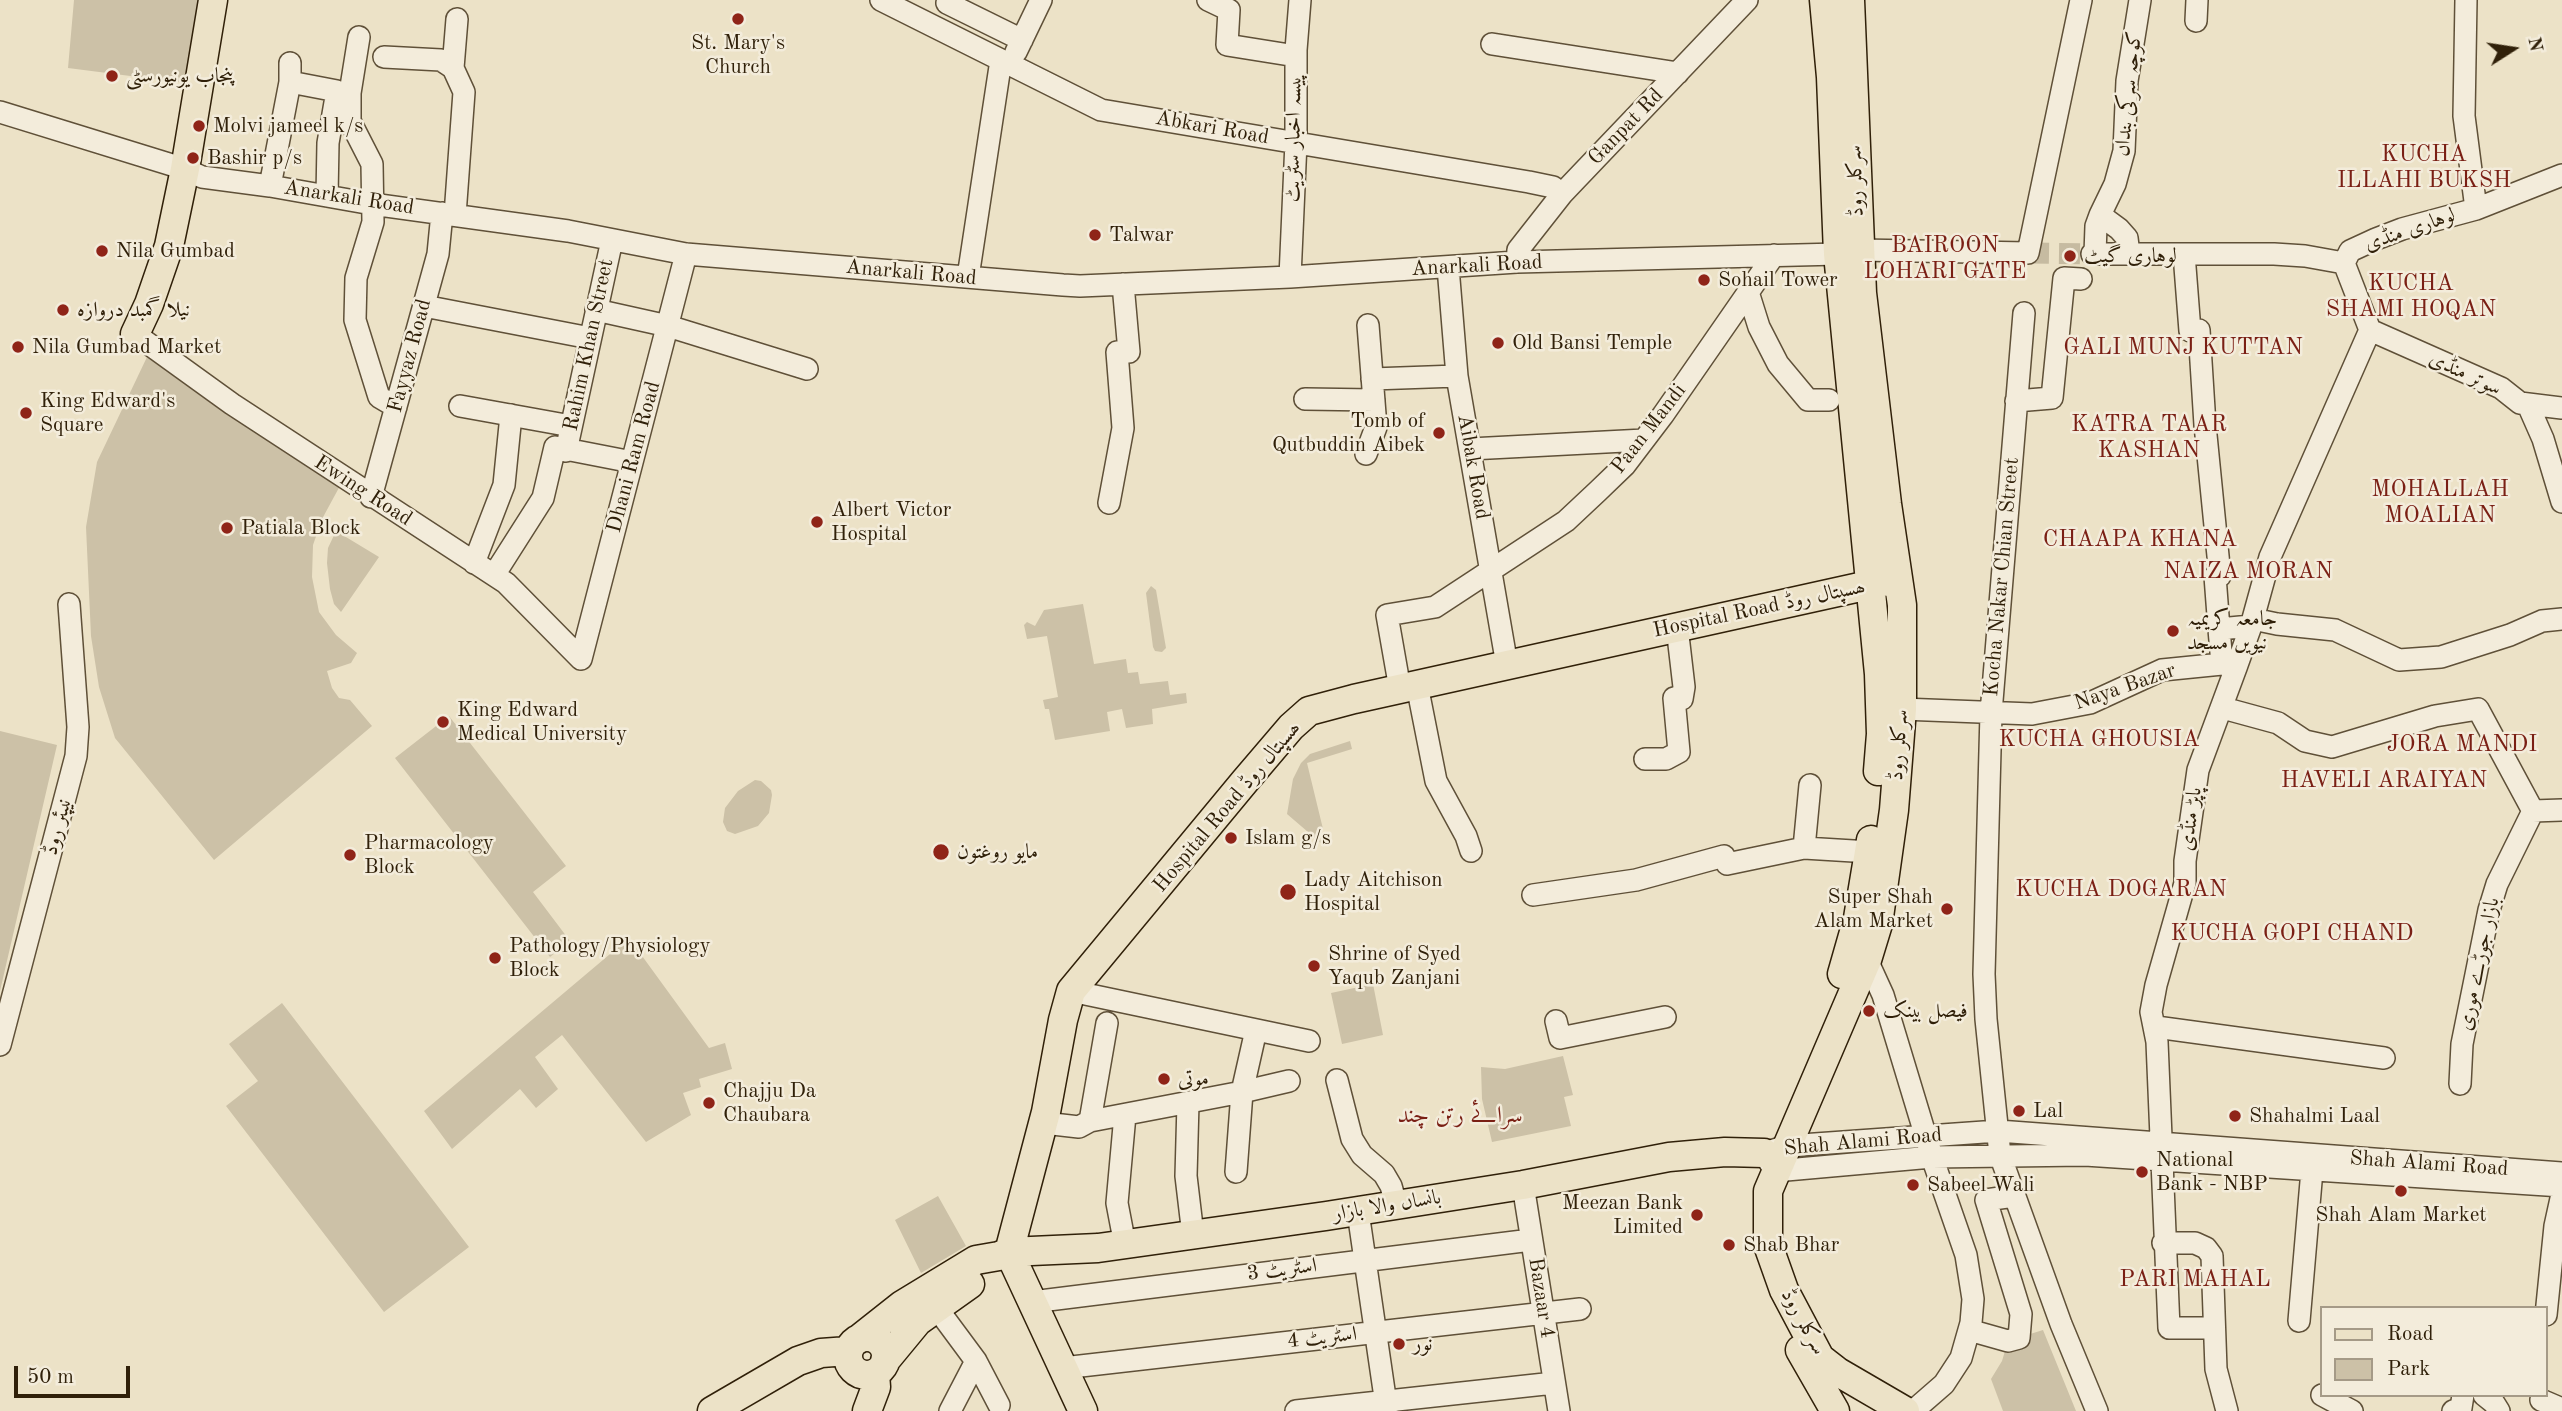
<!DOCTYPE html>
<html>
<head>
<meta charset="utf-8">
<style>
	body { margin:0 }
	#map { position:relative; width:2562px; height:1411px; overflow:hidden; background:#ece2c7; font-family:"Old Standard TT",serif }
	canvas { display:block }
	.legend { position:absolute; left:2320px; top:1306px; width:228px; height:91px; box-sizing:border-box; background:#f3ecdb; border:2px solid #a59a87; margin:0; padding:9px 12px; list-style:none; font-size:21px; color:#302009 }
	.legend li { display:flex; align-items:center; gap:14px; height:35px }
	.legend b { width:35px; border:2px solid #a59a87 }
	.north { position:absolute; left:2478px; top:14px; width:70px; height:70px; -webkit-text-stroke:5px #f3ecdb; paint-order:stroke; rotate:78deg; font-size:19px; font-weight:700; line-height:28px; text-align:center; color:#302009 }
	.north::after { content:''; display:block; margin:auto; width:24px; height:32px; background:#302009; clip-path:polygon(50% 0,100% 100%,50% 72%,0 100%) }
	.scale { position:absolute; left:14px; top:1366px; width:116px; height:32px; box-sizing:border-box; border:4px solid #302009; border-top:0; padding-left:9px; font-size:21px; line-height:24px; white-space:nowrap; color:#302009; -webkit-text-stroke:5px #f3ecdb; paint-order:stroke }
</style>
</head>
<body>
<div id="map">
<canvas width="2562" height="1411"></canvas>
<ul class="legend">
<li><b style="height:9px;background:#ece2c7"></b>Road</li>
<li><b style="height:19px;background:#ccc1a7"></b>Park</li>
</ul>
<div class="north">N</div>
<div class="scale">50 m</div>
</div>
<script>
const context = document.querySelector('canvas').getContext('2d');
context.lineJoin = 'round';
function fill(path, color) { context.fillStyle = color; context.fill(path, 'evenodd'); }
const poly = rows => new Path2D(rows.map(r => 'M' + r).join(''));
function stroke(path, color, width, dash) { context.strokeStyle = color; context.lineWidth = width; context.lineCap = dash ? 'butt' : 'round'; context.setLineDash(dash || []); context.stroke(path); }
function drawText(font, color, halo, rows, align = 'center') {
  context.font = font + ' "Old Standard TT",Amiri,serif'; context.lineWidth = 5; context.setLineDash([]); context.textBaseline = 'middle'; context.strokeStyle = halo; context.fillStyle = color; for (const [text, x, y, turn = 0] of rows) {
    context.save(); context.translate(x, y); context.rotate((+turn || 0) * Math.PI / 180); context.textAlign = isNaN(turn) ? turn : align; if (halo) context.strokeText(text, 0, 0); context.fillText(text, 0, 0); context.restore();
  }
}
fill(poly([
	[74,0,199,0,185,83,68,68],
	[147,357,341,484,322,519,313,545,312,577,319,612,336,635,357,653,351,663,327,671,332,688,339,698,350,700,372,726,214,860,115,738,99,687,91,636,86,527,97,462],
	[336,531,379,557,341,612,334,604,330,589,327,563,328,548],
	[1151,586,1156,590,1166,648,1162,652,1155,651,1153,647,1146,593],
	[1083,604,1094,664,1126,659,1128,673,1138,672,1140,684,1168,681,1170,695,1186,693,1187,703,1152,709,1153,724,1126,728,1122,709,1107,712,1110,731,1055,740,1049,709,1045,709,1043,700,1058,697,1047,636,1027,639,1024,625,1027,622,1035,626,1044,610],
	[449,716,566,866,533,892,570,941,550,957,395,758],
	[0,731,57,745,0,991],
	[1350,741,1352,749,1307,763,1323,829,1318,831,1322,844,1287,814,1293,779,1301,763,1310,754],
	[755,780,761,781,771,790,772,795,769,813,758,826,735,834,727,831,723,822,725,808,738,791],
	[629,938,709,1048,725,1043,732,1069,699,1079,701,1087,683,1093,691,1115,646,1142,562,1035,535,1057,558,1089,536,1108,520,1089,452,1149,424,1111],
	[1373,984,1383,1035,1342,1044,1331,993],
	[282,1003,469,1247,384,1312,226,1106,258,1081,229,1044],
	[1563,1056,1573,1095,1564,1097,1571,1126,1492,1142,1482,1099,1481,1067,1505,1069],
	[938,1196,966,1246,921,1273,895,1220],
	[2043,1330,2076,1411,2003,1411,1991,1379,2002,1361,2008,1341]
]), '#ccc1a7');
stroke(poly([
	[2028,253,2092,254]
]), '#c6bba1', 21, [21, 10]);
const minor = poly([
	[881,0,1101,110,1529,182,1553,187,1562,194],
	[1208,0,1229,10,1227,45,1296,56],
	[2466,0,2464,116,2476,209],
	[947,3,1022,40],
	[2196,21,2197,0],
	[359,37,350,93,350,121,372,164,373,222,356,278,355,320,379,397,396,407],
	[1492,44,1678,73],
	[1016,52,1041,0],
	[384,57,441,60,453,68,464,92,455,215],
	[453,68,457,19],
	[290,82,337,91,328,143,327,196],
	[0,112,185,169,202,177,270,186,372,204,568,231,686,254,1063,285,1080,286,1290,277,1517,262,1838,254],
	[270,186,290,82,290,63],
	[1859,250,2028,253,2081,0],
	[2092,254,2274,254,2305,256,2344,263],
	[2095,254,2096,226,2100,215],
	[2129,254,2127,238,2119,229,2100,215,2115,184,2124,151,2127,81,2140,0],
	[2184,254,2190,331,2199,330,2205,425,2220,576,2215,576,2219,629],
	[1517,262,1518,250,1562,194,1747,0],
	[2344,263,2350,251,2376,239,2402,229,2476,209,2562,175],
	[2344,263,2370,330],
	[1448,267,1457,376,1507,665],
	[968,277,1001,60],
	[1290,277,1296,142,1296,50,1300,0],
	[1748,292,1759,327,1778,364,1808,400,1829,400],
	[424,306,590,338],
	[596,310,668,326,807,369],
	[2024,313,1991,713,1984,974,1986,1019,2000,1155,2061,1324,2097,1411],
	[2370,330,2501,388,2520,403,2562,408],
	[135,334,232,404,506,583,581,659],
	[1372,379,1457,376],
	[1305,399,1374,400],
	[2016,401,2052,398,2064,278,2081,279],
	[2528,405,2543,439,2562,502],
	[460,406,571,426],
	[1470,449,1644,440],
	[566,451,612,240],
	[1366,454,1376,427,1368,325],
	[371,497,438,254,442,213],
	[1109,503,1123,428,1117,352,1129,352,1123,284],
	[474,563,504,485,511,415],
	[494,575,543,498,555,447,632,462],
	[2253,619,2277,624,2335,630,2399,660,2441,657,2510,635,2542,621,2562,619],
	[2251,626,2219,629,2222,664,2237,665,2251,626,2270,557,2370,330],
	[581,659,686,254],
	[1417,685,1436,781,1466,836,1471,851],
	[1400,689,1387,615,1435,607,1566,521,1598,491,1625,465,1663,415,1774,255],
	[2223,708,2278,723,2305,741,2332,747,2435,716,2478,709,2533,811],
	[1902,709,2032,714,2090,703,2162,670,2222,664],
	[1645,759,1666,759,1679,752,1674,698,1682,699,1684,687,1677,627],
	[2533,811,2562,810],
	[1804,848,1810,785],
	[1533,895,1636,880,1724,856,1727,864,1804,848,1870,852],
	[1867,960,1883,995,1932,1157,1966,1255,1973,1299,1971,1323,1961,1358,1944,1384,1913,1411],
	[1071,991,1309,1041],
	[1556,1021,1560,1038,1665,1017],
	[2156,1027,2384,1058],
	[0,1045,76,756,78,727,69,604],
	[1337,1080,1352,1139,1362,1155,1384,1174,1391,1186,1396,1204],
	[2460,1084,2462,1044,2489,910,2497,884,2533,811],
	[1188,1103,1186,1176,1193,1235],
	[1090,1121,1242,1092,1289,1081],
	[1044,1123,1079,1127,1090,1121,1107,1023],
	[1236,1172,1242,1092,1256,1030],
	[2562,1173,1998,1131,1787,1146,1764,1153,1775,1171,1932,1157,2085,1155,2562,1186],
	[1523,1185,1559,1411],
	[1358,1212,1387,1411],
	[2163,1243,2195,1243,2206,1248,2212,1256,2216,1369,2227,1411],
	[1125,1245,1117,1203,1125,1115],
	[1032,1302,1531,1240],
	[936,1307,976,1361,999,1405],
	[2546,1315,2555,1226,2562,1194],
	[2299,1321,2312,1170],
	[2214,1328,2169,1328,2157,1042,2151,1012,2156,985,2185,883,2185,861,2198,770,2237,665],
	[1969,1330,2008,1341,2019,1338,2021,1314,1986,1200,2014,1196],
	[1063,1368,1580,1309],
	[2322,1395,2352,1411],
	[2484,1395,2494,1403,2499,1411],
	[2541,1400,2562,1409],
	[950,1411,976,1361],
	[1296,1411,1554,1383],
	[2453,1411,2461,1408,2463,1395]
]);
const major = poly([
	[1824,0,1831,77,1838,254,1879,674,1881,734,1878,771],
	[1850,0,1862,293,1887,504,1902,605,1902,709,1894,810,1878,924,1867,960,1768,1191,1768,1245,1784,1290,1820,1358,1838,1372,1905,1411],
	[135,334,149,304,169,246,185,169,213,0],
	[1842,974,1858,918,1871,840],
	'848 1356a19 19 0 1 1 38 0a19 19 0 1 1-38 0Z',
	[859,1339,902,1305,976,1260,999,1256,1009,1252,1046,1112,1063,1020,1071,991,1245,781,1291,727,1309,711,1354,699,1887,581],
	[1800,1350,1835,1411],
	[885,1361,918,1321,970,1284],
	[712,1411,798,1361,821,1353,848,1351],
	[867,1411,876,1387,875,1374],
	[1083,1411,1009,1252,1098,1248,1326,1216,1523,1185,1669,1157,1725,1152,1764,1153]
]);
stroke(minor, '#5f5038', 24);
stroke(major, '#302009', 31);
stroke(minor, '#f3ecdb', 21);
stroke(major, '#ece2c7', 28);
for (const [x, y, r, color] of [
	[738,19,7,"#8f2418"],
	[112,76,7,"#8f2418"],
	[199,126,7,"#8f2418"],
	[193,158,7,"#8f2418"],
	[1095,235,7,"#8f2418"],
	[102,251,7,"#8f2418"],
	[2070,256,7,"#8f2418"],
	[1704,280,7,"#8f2418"],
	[63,310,7,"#8f2418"],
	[1498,343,7,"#8f2418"],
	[18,347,7,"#8f2418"],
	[26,413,7,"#8f2418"],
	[1439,433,7,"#8f2418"],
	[817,522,7,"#8f2418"],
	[227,528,7,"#8f2418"],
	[2173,631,7,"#8f2418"],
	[443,722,7,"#8f2418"],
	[1231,838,7,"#8f2418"],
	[941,852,9,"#8f2418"],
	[350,855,7,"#8f2418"],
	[1288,892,9,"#8f2418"],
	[1947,909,7,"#8f2418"],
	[495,958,7,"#8f2418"],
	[1314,966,7,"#8f2418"],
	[1869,1011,7,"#8f2418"],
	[1164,1079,7,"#8f2418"],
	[709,1103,7,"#8f2418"],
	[2019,1111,7,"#8f2418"],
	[2235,1116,7,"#8f2418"],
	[2142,1172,7,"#8f2418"],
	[1913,1185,7,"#8f2418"],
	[2401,1191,7,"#8f2418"],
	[1697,1215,7,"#8f2418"],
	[1729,1245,7,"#8f2418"],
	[1399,1344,7,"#8f2418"]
]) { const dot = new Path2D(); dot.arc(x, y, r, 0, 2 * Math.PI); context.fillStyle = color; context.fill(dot); stroke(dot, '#f3ecdb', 2.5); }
drawText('21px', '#302009', '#f3ecdb', [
	["St. Mary's",738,43,"center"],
	["Church",738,67,"center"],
	["پنجاب یونیورسٹی",126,76],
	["Molvi jameel k/s",213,126],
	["Bashir p/s",207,158],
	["Talwar",1109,235],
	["Nila Gumbad",116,251],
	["لوہاری گیٹ",2084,256],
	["Sohail Tower",1718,280],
	["نیلا گمبد دروازہ",77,310],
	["Old Bansi Temple",1512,343],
	["Nila Gumbad Market",32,347],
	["King Edward's",40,401],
	["Square",40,425],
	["Tomb of",1425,421,"right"],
	["Qutbuddin Aibek",1425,445,"right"],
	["Albert Victor",831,510],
	["Hospital",831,534],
	["Patiala Block",241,528],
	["جامعہ کریمیہ",2187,619],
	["نیویں مسجد",2187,643],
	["King Edward",457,710],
	["Medical University",457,734],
	["Islam g/s",1245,838],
	["Pharmacology",364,843],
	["Block",364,867],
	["مایو روغتون",957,852],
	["Lady Aitchison",1304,880],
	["Hospital",1304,904],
	["Super Shah",1933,897,"right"],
	["Alam Market",1933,921,"right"],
	["Pathology/Physiology",509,946],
	["Block",509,970],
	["Shrine of Syed",1328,954],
	["Yaqub Zanjani",1328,978],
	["فیصل بینک",1883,1011],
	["موتی",1178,1079],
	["Chajju Da",723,1091],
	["Chaubara",723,1115],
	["Lal",2033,1111],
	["Shahalmi Laal",2249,1116],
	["National",2156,1160],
	["Bank - NBP",2156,1184],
	["Sabeel Wali",1927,1185],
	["Meezan Bank",1683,1203,"right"],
	["Limited",1683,1227,"right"],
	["Shah Alam Market",2401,1215,"center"],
	["Shab Bhar",1743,1245],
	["نور",1413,1344]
], 'left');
drawText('21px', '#302009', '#f3ecdb', [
	["کوچہ سرکی بنداں",2129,94,-84],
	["Ganpat Rd",1626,127,-46],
	["Abkari Road",1212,128,10],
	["پیسہ اخبار سٹریٹ",1294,138,-89],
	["سرکلر روڈ",1856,181,-92],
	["Anarkali Road",349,198,9],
	["لوہاری منڈی",2410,230,-19],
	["Anarkali Road",1477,266,-3],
	["Anarkali Road",911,273,5],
	["Rahim Khan Street",589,345,-78],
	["Fayyaz Road",410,356,-75],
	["سوتر منڈی",2465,374,25],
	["Paan Mandi",1649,429,-52],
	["Dhani Ram Road",634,457,-75],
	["Aibak Road",1473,467,80],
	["Ewing Road",363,491,33],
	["Kocha Nakar Chian Street",2002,577,-85],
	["Hospital Road ھسپتال روڈ",1759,609,-12],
	["Naya Bazar",2125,687,-19],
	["سرکلر روڈ",1899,745,-86],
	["Hospital Road ھسپتال روڈ",1227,807,-50],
	["پاپڑ منڈی",2191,819,-82],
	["نیپئر روڈ",58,827,-75],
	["بازار جوڑے موری",2479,964,-78],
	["Shah Alami Road",1863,1142,-5],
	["Shah Alami Road",2429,1164,4],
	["بانساں والا بازار",1387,1206,-9],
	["اسٹریٹ 3",1282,1270,-7],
	["Bazaar 4",1541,1298,81],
	["سرکلر روڈ",1803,1322,61],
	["اسٹریٹ 4",1322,1338,-6]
]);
drawText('23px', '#7a1f14', '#f3ecdb', [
	["KUCHA",2424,155],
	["ILLAHI BUKSH",2424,181],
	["BAIROON",1945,246],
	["LOHARI GATE",1945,272],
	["KUCHA",2411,284],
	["SHAMI HOQAN",2411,310],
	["GALI MUNJ KUTTAN",2183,348],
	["KATRA TAAR",2149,425],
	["KASHAN",2149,451],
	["MOHALLAH",2440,490],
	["MOALIAN",2440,516],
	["CHAAPA KHANA",2140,540],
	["NAIZA MORAN",2248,572],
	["KUCHA GHOUSIA",2099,740],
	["JORA MANDI",2462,745],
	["HAVELI ARAIYAN",2384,781],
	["KUCHA DOGARAN",2121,890],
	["KUCHA GOPI CHAND",2292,934],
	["سرائے رتن چند",1460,1116],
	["PARI MAHAL",2195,1280]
]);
</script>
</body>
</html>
